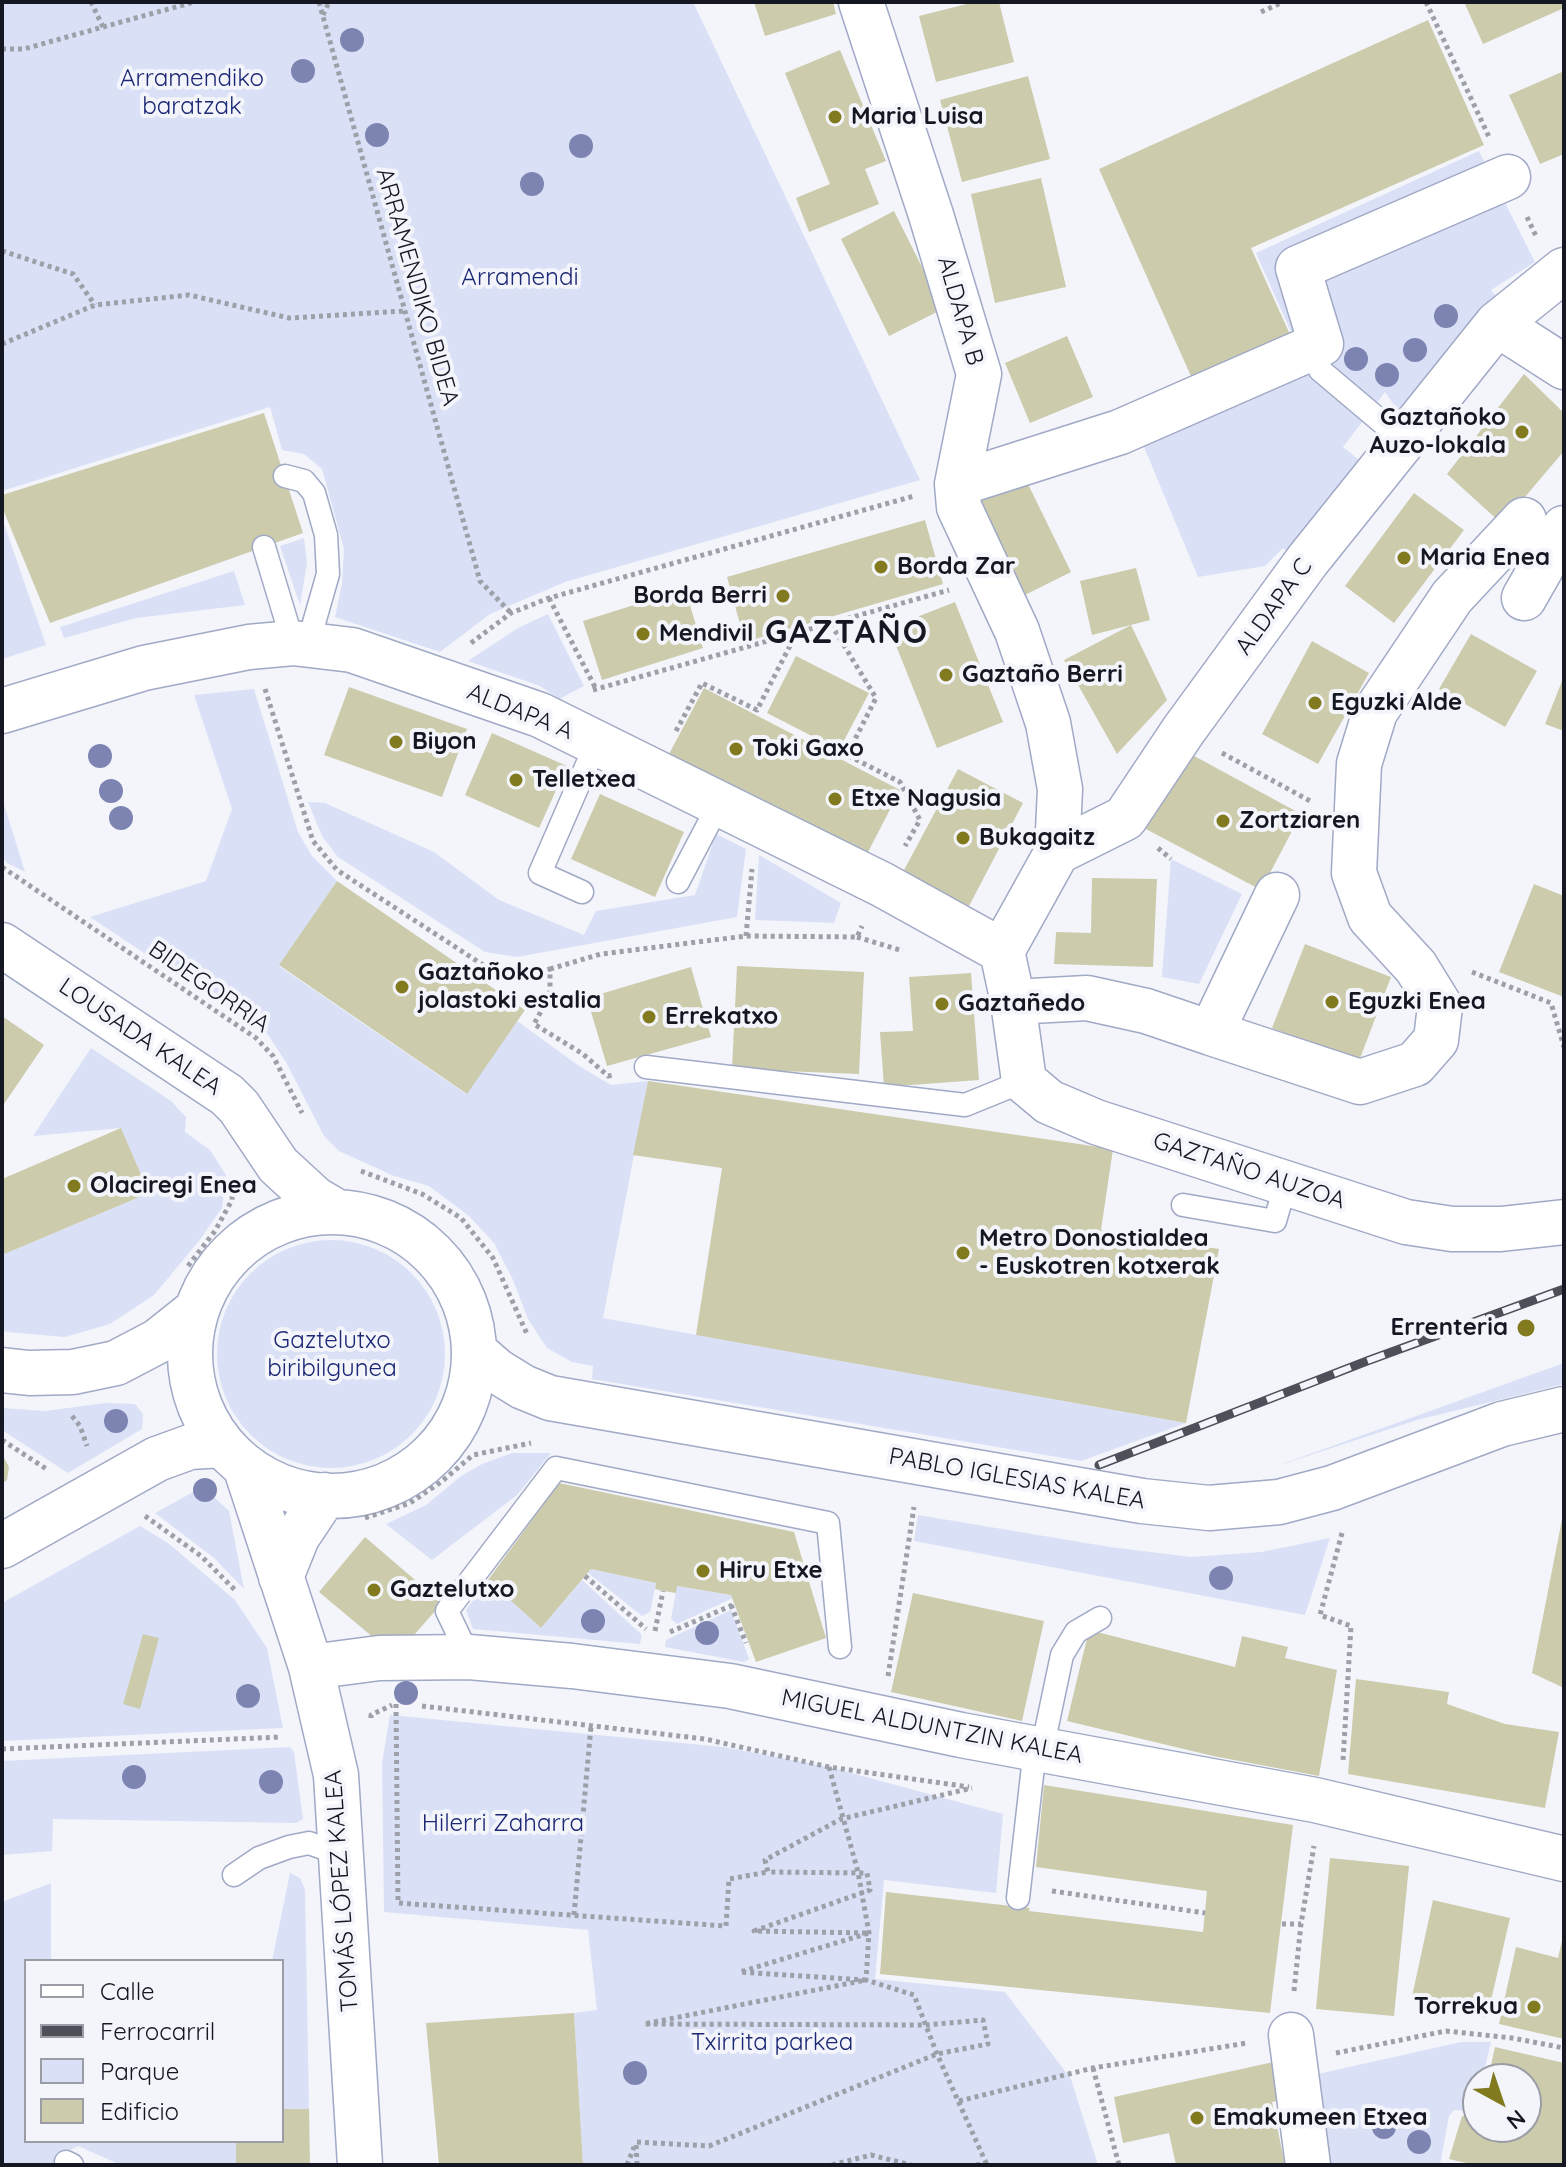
<!DOCTYPE html>
<html>
<head>
<meta charset="utf-8">
<style>
	body { margin:0 }
	#map { position:relative; width:1566px; height:2167px; overflow:hidden; background:#f3f5fb; font-family:Quicksand,sans-serif }
	canvas { display:block }
	.frame { position:absolute; inset:0; border:4px solid #151823; pointer-events:none }
	.legend { position:absolute; left:24px; top:1959px; width:260px; height:184px; box-sizing:border-box; background:#f3f5fb; border:2px solid #9a9da5; margin:0; padding:10px 14px; list-style:none; font-size:24px; color:#151823 }
	.legend li { display:flex; align-items:center; gap:16px; height:40px }
	.legend b { width:40px; border:2px solid #9a9da5 }
	.north { position:absolute; left:1462px; top:2063px; width:80px; height:80px; box-sizing:border-box; background:#f3f5fb; border:2px solid #9a9da5; border-radius:50%; rotate:140deg; font-size:22px; font-weight:700; line-height:32px; text-align:center; color:#151823 }
	.north::after { content:''; display:block; margin:auto; width:28px; height:36px; background:#817a1f; clip-path:polygon(50% 0,100% 100%,50% 72%,0 100%) }
</style>
</head>
<body>
<div id="map">
<canvas width="1566" height="2167"></canvas>
<div class="frame"></div>
<ul class="legend">
<li><b style="height:10px;background:#fff"></b>Calle</li>
<li><b style="height:10px;background:#4d5059"></b>Ferrocarril</li>
<li><b style="height:22px;background:#dae1f7"></b>Parque</li>
<li><b style="height:22px;background:#cccbac"></b>Edificio</li>
</ul>
<div class="north">N</div>
</div>
<script>
const context = document.querySelector('canvas').getContext('2d');
context.lineJoin = 'round';
function fill(path, color) { context.fillStyle = color; context.fill(path, 'evenodd'); }
const poly = rows => new Path2D(rows.map(r => 'M' + r).join(''));
function stroke(path, color, width, dash) { context.strokeStyle = color; context.lineWidth = width; context.lineCap = dash ? 'butt' : 'round'; context.setLineDash(dash || []); context.stroke(path); }
function drawText(font, color, halo, rows, align = 'center') {
  context.font = font + ' Quicksand,sans-serif'; context.lineWidth = 8; context.setLineDash([]); context.textBaseline = 'middle'; context.strokeStyle = halo; context.fillStyle = color; for (const [text, x, y, turn = 0] of rows) {
    context.save(); context.translate(x, y); context.rotate((+turn || 0) * Math.PI / 180); context.textAlign = isNaN(turn) ? turn : align; if (halo) context.strokeText(text, 0, 0); context.fillText(text, 0, 0); context.restore();
  }
}
fill(poly([
	[2,2,693,2,920,480,565,582,490,614,440,652,335,617,342,584,344,549,322,469,304,454,282,450,270,407,2,491],
	[1479,151,1535,262,1491,290,1497,298,1415,413,1397,409,1385,392,1343,447,1369,468,1295,558,1283,548,1265,566,1198,577,1130,413,1295,341,1256,253],
	[2,518,46,645,2,659],
	[304,538,307,563,300,605,280,546],
	[234,571,245,605,136,618,64,638,60,627],
	[548,614,584,686,559,699,540,686,468,661,518,628],
	[254,689,298,832,312,856,337,881,279,966,466,1094,517,1021,579,1066,611,1085,648,1081,603,1318,1186,1423,1081,1461,592,1379,593,1366,572,1362,547,1348,528,1319,513,1280,494,1243,469,1216,429,1186,394,1176,339,1151,324,1136,287,1064,269,1036,243,1014,207,995,90,917,206,881,232,809,194,695],
	[2,798,25,872,7,863,2,857],
	[308,802,325,803,434,852,499,900,584,935,596,911,695,895,716,834,746,849,737,917,517,957,485,952,338,857,322,836],
	[759,855,841,903,834,923,755,920],
	[1171,859,1242,894,1199,984,1162,977],
	[91,1048,171,1101,186,1117,185,1132,210,1150,226,1175,222,1208,199,1241,154,1295,110,1324,65,1337,7,1332,2,1330,2,1255,149,1193,121,1128,33,1136],
	'217 1354a114 114 0 1 1 228 0a114 114 0 1 1-228 0Z',
	[1564,1363,1564,1384,1417,1420,1271,1468],
	[106,1403,135,1404,143,1414,142,1429,68,1473,2,1430,2,1408,45,1411],
	[512,1453,551,1453,517,1495,432,1560,386,1524,426,1505,461,1476,482,1464],
	[195,1491,213,1496,229,1511,244,1589,214,1558,155,1513],
	[918,1515,1110,1547,1191,1557,1261,1552,1330,1538,1305,1615,914,1541],
	[140,1526,168,1543,235,1600,267,1648,283,1728,2,1741,2,1603],
	[591,1569,656,1583,650,1612,642,1616,588,1573],
	[488,1580,541,1628,582,1580,642,1635,640,1644,473,1629,466,1610],
	[677,1586,731,1595,733,1598,677,1624,671,1619],
	[731,1610,749,1659,744,1662,665,1647,666,1640],
	[390,1715,723,1747,829,1767,1003,1814,996,1893,884,1880,875,1979,1005,1992,1071,2079,1098,2165,583,2165,574,2013,597,2010,588,1930,384,1912,382,1763],
	[290,1747,294,1752,303,1819,296,1823,53,1819,52,1851,2,1855,2,1761],
	[290,1873,300,1878,305,1890,309,2109,282,2109,282,1961,272,1961],
	[51,1883,51,1961,26,1961,26,2141,236,2141,236,2165,121,2165,78,2146,55,2158,53,2165,2,2165,2,1902],
	[1461,2042,1491,2042,1482,2079,1478,2079,1475,2111,1454,2110,1449,2116,1440,2165,1319,2165,1309,2076]
]), '#dae1f7');
fill(poly([
	[754,2,833,2,836,14,765,36],
	[975,2,999,2,1014,62,936,82,919,16],
	[1464,2,1564,2,1564,8,1483,44],
	[1428,20,1484,145,1251,248,1292,339,1194,383,1099,169],
	[840,50,886,161,865,169,879,204,809,232,796,198,830,184,785,73],
	[1564,71,1564,154,1540,164,1509,95],
	[1028,76,1050,159,962,182,940,100],
	[1041,178,1066,287,995,303,971,194],
	[894,211,943,309,889,336,841,239],
	[1067,336,1093,397,1030,423,1005,363],
	[1524,374,1564,413,1564,451,1502,524,1447,474],
	[264,413,303,533,50,623,2,507,2,495],
	[1024,476,1071,572,1019,598,972,501],
	[1414,493,1464,530,1394,623,1345,586],
	[925,520,943,584,745,642,727,577],
	[1136,568,1150,620,1092,635,1080,581],
	[685,589,703,648,602,680,583,621],
	[955,602,1003,722,937,748,889,628],
	[1131,625,1167,700,1117,754,1064,660],
	[1471,634,1537,671,1505,727,1439,689],
	[1312,641,1369,673,1318,764,1262,734],
	[796,656,869,693,839,750,767,713],
	[1564,676,1564,731,1545,724],
	[349,687,467,729,442,797,324,755],
	[704,688,900,790,866,856,668,756],
	[492,733,567,766,539,828,465,795],
	[1185,751,1301,814,1261,890,1144,828],
	[958,769,1023,803,969,906,903,872],
	[600,794,684,832,655,897,571,859],
	[1092,878,1157,879,1153,967,1054,964,1056,932,1091,933],
	[337,881,525,1010,467,1094,279,965],
	[1534,884,1564,896,1564,997,1499,972],
	[1305,944,1391,977,1359,1061,1272,1028],
	[737,966,864,972,859,1074,732,1069],
	[691,967,711,1037,607,1066,587,998],
	[971,973,979,1080,884,1087,880,1032,913,1031,909,977],
	[2,1016,44,1045,2,1107],
	[648,1081,1113,1149,1101,1230,1219,1249,1186,1423,696,1335,722,1168,633,1155],
	[121,1128,149,1193,2,1255,2,1179],
	[2,1454,9,1467,7,1480,2,1484],
	[559,1483,794,1532,826,1638,756,1662,731,1595,677,1586,676,1593,663,1591,655,1589,656,1583,591,1569,541,1628,488,1580],
	[1563,1514,1564,1515,1564,1688,1532,1673],
	[365,1537,442,1603,408,1642,380,1643,319,1592],
	[913,1593,1044,1621,1022,1721,891,1692],
	[1089,1630,1235,1667,1242,1636,1288,1647,1285,1658,1337,1670,1319,1776,1213,1756,1067,1721],
	[143,1634,159,1638,140,1709,123,1704],
	[1356,1679,1449,1692,1447,1704,1505,1724,1559,1732,1545,1808,1348,1774],
	[1044,1785,1293,1825,1270,2013,880,1974,886,1892,1030,1908,1029,1911,1203,1932,1207,1891,1036,1867],
	[1330,1858,1409,1866,1394,2016,1316,2009],
	[1433,1900,1510,1918,1487,2018,1411,2001],
	[1563,1936,1564,2039,1499,2024,1516,1947,1558,1958],
	[574,2013,583,2165,439,2165,426,2023],
	[1495,2047,1564,2063,1564,2165,1475,2165,1449,2159,1462,2116,1478,2119,1478,2127,1526,2127,1526,2079,1488,2079],
	[1278,2061,1286,2099,1272,2102,1285,2165,1176,2165,1169,2133,1123,2143,1114,2097],
	[282,2109,309,2109,310,2165,236,2165,236,2141,282,2141]
]), '#cccbac');
const lane = poly([
	[1320,370,1404,441],
	[285,476,304,481,314,493,326,535,328,574,308,644],
	[264,547,293,643],
	[678,882,719,804],
	[582,892,540,873,596,744],
	[646,1067,965,1105,1024,1081],
	[1183,1205,1275,1221,1286,1183],
	[469,1657,447,1611,556,1468,828,1523,840,1647],
	[1042,1750,1062,1655,1076,1632,1100,1618],
	[234,1875,259,1858,289,1847,309,1843,342,1855],
	[1018,1898,1035,1749],
	[66,2162,72,2165]
]);
const street = poly([
	[861,2,931,215,979,374,957,484,959,507,1017,631,1048,723,1060,789,1057,852,1002,951,1013,1002,1024,1081,1049,1102,1096,1122,1406,1222,1452,1229,1501,1229,1564,1222],
	[1564,270,1497,324,1564,367],
	[957,484,1120,432,1321,344,1298,268,1508,177],
	[1524,598,1564,528],
	[2,711,144,668,249,647,293,643,352,650,540,715,883,885,1002,951],
	[1057,852,1125,818,1183,731,1307,561,1497,324],
	[2,945,227,1095,239,1107,278,1165,315,1199,337,1212],
	[1013,1002,1087,998,1146,1011,1211,1033,1277,895],
	[1211,1033,1360,1082,1415,1064,1436,1040,1440,1006,1416,967,1370,917,1354,873,1359,764,1375,712,1452,597,1524,520],
	'190 1354a142 142 0 1 1 284 0a142 142 0 1 1-284 0Z',
	[474,1351,497,1371,523,1387,550,1398,1142,1501,1209,1508,1279,1502,1332,1488,1502,1424,1564,1409],
	[2,1370,29,1373,73,1372,116,1363,158,1341,197,1310],
	[245,1466,311,1667,336,1775,360,2165],
	[2,1546,157,1459,190,1447,223,1445],
	[281,1577,297,1537,325,1495],
	[311,1667,379,1658,469,1657,572,1666,730,1686,961,1735,1315,1800,1564,1859],
	[1291,2035,1308,2165]
]);
stroke(lane, '#a0a9c5', 25);
stroke(street, '#a0a9c5', 47);
stroke(poly([
	[319,2,480,581,511,613],
	[1426,2,1490,139],
	[1261,12,1283,2],
	[323,15,329,2],
	[103,27,194,2],
	[2,49,24,49,103,27,91,2],
	[1527,217,1536,236],
	[2,251,73,274,95,305],
	[2,344,95,305,189,295,289,318,405,311],
	[549,598,596,689],
	[831,624,876,698,847,755,900,782,920,820,905,846],
	[471,643,511,613,549,598,914,496],
	[265,689,313,841,337,870,500,976,526,976,550,969,550,995,534,1024,583,1054,608,1076,614,1075],
	[593,690,949,590],
	[676,731,702,683,757,710,796,634],
	[1222,753,1312,802],
	[1158,848,1171,859],
	[2,867,256,1038,273,1056,302,1113],
	[746,936,752,869],
	[857,937,903,951],
	[550,969,601,954,746,936,857,937,862,926],
	[1472,972,1551,1003,1564,1047],
	[361,1171,422,1194,461,1218,493,1258,527,1334],
	[188,1266,215,1231,232,1200,233,1181],
	[72,1416,80,1426,87,1446],
	[2,1440,48,1470],
	[145,1516,201,1556,236,1591],
	[365,1518,410,1503,441,1482,473,1455,531,1443],
	[1342,1533,1320,1615,1351,1626,1343,1761],
	[585,1576,646,1629],
	[731,1605,746,1643],
	[655,1631,663,1591],
	[670,1632,735,1604],
	[888,1676,914,1507],
	[396,1704,398,1903,726,1926,729,1879,768,1872],
	[422,1706,705,1739,829,1767,969,1787],
	[371,1718,371,1715,392,1705],
	[2,1749,281,1737],
	[829,1767,858,1872,869,1933,866,1980,914,1995,937,2054,987,2165],
	[1052,1891,1205,1913],
	[574,1915,591,1726],
	[1282,1924,1301,1924],
	[1294,1991,1301,1924,1314,1846],
	[1336,2053,1446,2031,1512,2038,1564,2048],
	[1093,2068,1119,2165],
	[959,2101,1093,2068,1247,2043],
	[627,2165,634,2147],
	[637,2165,636,2142,709,2146,937,2054,988,2044,983,2020,926,2025,644,2024,866,1980,740,1972,869,1933,754,1931,870,1890,867,1873,768,1872,765,1860,841,1819,972,1788],
	[832,2165,871,2155,911,2165],
	[976,2165,986,2164]
]), '#9da0a8', 5, [4, 4]);
stroke(lane, '#fff', 22);
stroke(street, '#fff', 44);
const rail = poly([
	[1099,1465,1367,1361,1564,1289]
]);
stroke(rail, '#4d5059', 9);
stroke(rail, '#f3f5fb', 6, [18]);
context.fillStyle = '#7d84b1';
for (const [x, y] of [
	[352,40],
	[303,71],
	[377,135],
	[581,146],
	[532,184],
	[1446,316],
	[1415,350],
	[1356,359],
	[1387,375],
	[100,756],
	[111,791],
	[121,818],
	[116,1421],
	[205,1490],
	[1221,1578],
	[593,1621],
	[707,1633],
	[406,1693],
	[248,1696],
	[134,1777],
	[271,1782],
	[635,2073],
	[1384,2127],
	[1419,2142]
]) { context.beginPath(); context.arc(x, y, 12, 0, 2 * Math.PI); context.fill(); }
for (const [x, y, r, color] of [
	[835,117,8,"#817a1f"],
	[1522,432,8,"#817a1f"],
	[1404,558,8,"#817a1f"],
	[881,567,8,"#817a1f"],
	[783,596,8,"#817a1f"],
	[643,634,8,"#817a1f"],
	[946,675,8,"#817a1f"],
	[1315,703,8,"#817a1f"],
	[396,742,8,"#817a1f"],
	[736,749,8,"#817a1f"],
	[516,780,8,"#817a1f"],
	[835,799,8,"#817a1f"],
	[1223,821,8,"#817a1f"],
	[963,838,8,"#817a1f"],
	[402,987,8,"#817a1f"],
	[1332,1002,8,"#817a1f"],
	[942,1004,8,"#817a1f"],
	[649,1017,8,"#817a1f"],
	[74,1186,8,"#817a1f"],
	[963,1253,8,"#817a1f"],
	[1526,1328,10,"#817a1f"],
	[703,1571,8,"#817a1f"],
	[374,1590,8,"#817a1f"],
	[1534,2007,8,"#817a1f"],
	[1197,2118,8,"#817a1f"]
]) { const dot = new Path2D(); dot.arc(x, y, r, 0, 2 * Math.PI); context.fillStyle = color; context.fill(dot); stroke(dot, '#f3f5fb', 3); }
drawText('24px', '#1d2875', '#f3f5fb', [
	["Arramendiko",192,79],
	["baratzak",192,107],
	["Arramendi",520,278],
	["Gaztelutxo",332,1341],
	["biribilgunea",332,1369],
	["Hilerri Zaharra",503,1824],
	["Txirrita parkea",772,2043]
]);
drawText('bold 24px', '#151823', '#f3f5fb', [
	["Maria Luisa",851,117],
	["Gaztañoko",1506,418,"right"],
	["Auzo-lokala",1506,446,"right"],
	["Maria Enea",1420,558],
	["Borda Zar",897,567],
	["Borda Berri",767,596,"right"],
	["Mendivil",659,634],
	["Gaztaño Berri",962,675],
	["Eguzki Alde",1331,703],
	["Biyon",412,742],
	["Toki Gaxo",752,749],
	["Telletxea",532,780],
	["Etxe Nagusia",851,799],
	["Zortziaren",1239,821],
	["Bukagaitz",979,838],
	["Gaztañoko",418,973],
	["jolastoki estalia",418,1001],
	["Eguzki Enea",1348,1002],
	["Gaztañedo",958,1004],
	["Errekatxo",665,1017],
	["Olaciregi Enea",90,1186],
	["Metro Donostialdea",979,1239],
	["- Euskotren kotxerak",979,1267],
	["Errenteria",1508,1328,"right"],
	["Hiru Etxe",719,1571],
	["Gaztelutxo",390,1590],
	["Torrekua",1518,2007,"right"],
	["Emakumeen Etxea",1213,2118]
], 'left');
drawText('24px', '#151823', '#f3f5fb', [
	["ARRAMENDIKO BIDEA",417,287,74],
	["ALDAPA B",960,311,74],
	["ALDAPA C",1274,607,-54],
	["ALDAPA A",520,712,22],
	["BIDEGORRIA",209,987,35],
	["LOUSADA KALEA",140,1037,34],
	["GAZTAÑO AUZOA",1249,1171,18],
	["PABLO IGLESIAS KALEA",1017,1479,10],
	["MIGUEL ALDUNTZIN KALEA",932,1727,11],
	["TOMÁS LÓPEZ KALEA",342,1891,-94]
]);
context.letterSpacing = '2px';
drawText('bold 32px', '#151823', '#f3f5fb', [
	["GAZTAÑO",847,633]
]);
context.letterSpacing = '0px';
</script>
</body>
</html>
